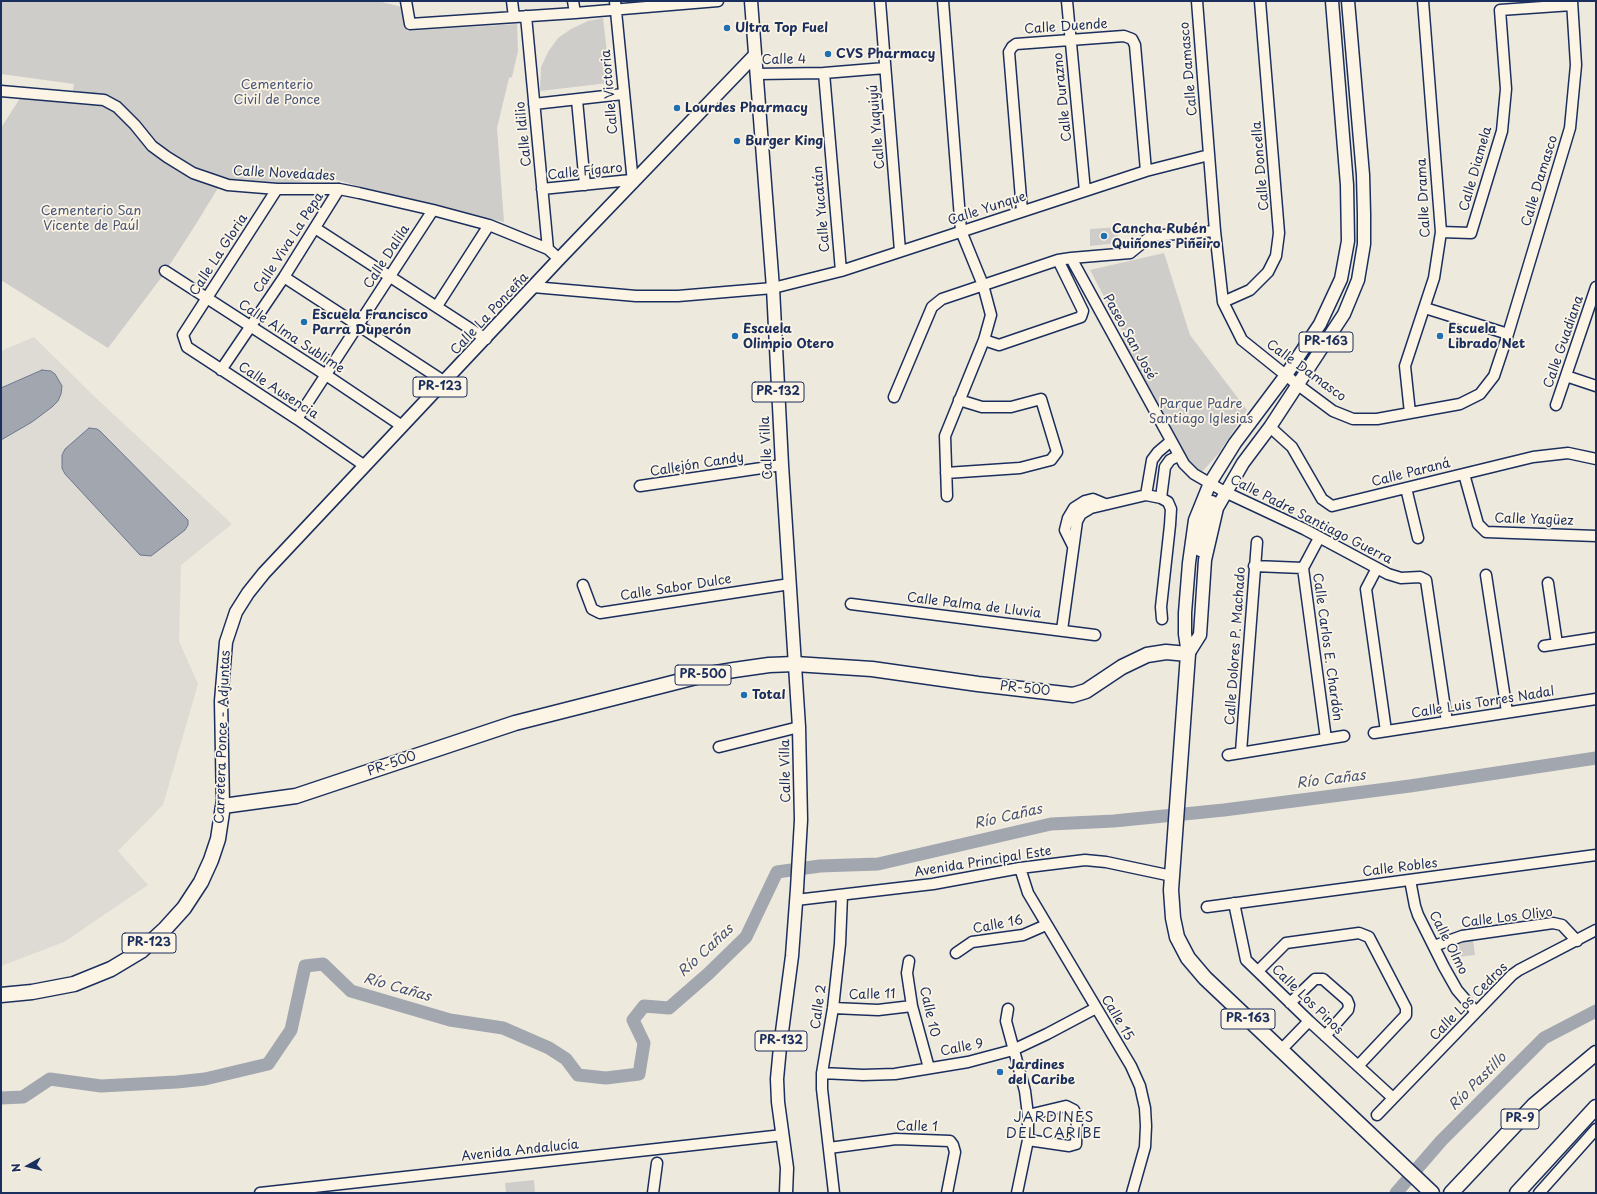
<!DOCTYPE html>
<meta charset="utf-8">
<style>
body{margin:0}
#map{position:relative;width:1597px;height:1194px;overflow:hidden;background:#eee9dd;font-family:"Playpen Sans",sans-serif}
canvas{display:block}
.frame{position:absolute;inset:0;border:2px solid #1b2f5e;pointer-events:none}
.north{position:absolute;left:8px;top:1146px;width:40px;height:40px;-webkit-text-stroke:3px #fcf5e5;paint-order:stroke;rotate:262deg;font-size:11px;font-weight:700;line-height:16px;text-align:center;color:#1b2f5e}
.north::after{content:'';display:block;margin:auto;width:14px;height:18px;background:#1b2f5e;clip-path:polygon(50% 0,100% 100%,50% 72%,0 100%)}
</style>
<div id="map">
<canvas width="1597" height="1194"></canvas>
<div class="frame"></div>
<div class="north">N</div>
</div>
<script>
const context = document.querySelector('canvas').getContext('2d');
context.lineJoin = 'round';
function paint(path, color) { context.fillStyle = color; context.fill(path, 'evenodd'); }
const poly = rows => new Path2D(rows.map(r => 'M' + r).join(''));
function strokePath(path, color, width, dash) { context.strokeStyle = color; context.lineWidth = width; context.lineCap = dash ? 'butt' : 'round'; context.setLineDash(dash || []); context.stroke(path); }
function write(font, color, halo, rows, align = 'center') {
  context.font = font + ' "Playpen Sans",sans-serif'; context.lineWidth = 3.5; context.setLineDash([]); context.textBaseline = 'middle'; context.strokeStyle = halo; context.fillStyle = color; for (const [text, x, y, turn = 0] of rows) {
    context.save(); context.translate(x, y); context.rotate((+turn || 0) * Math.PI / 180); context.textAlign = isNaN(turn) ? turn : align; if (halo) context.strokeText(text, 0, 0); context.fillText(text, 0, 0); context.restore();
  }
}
paint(poly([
 [34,337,97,399,232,524,181,565,179,641,198,684,163,805,118,851,148,885,64,942,1,966,1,351]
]), '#dedbd4');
paint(poly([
 [1,1,378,1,402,7,407,31,517,24,518,51,512,77,509,78,497,128,504,222,384,194,331,178,281,184,229,181,201,172,159,146,132,114,119,104,72,96,74,84,1,74],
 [603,18,610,79,608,83,540,91,541,67,548,52,558,38,571,29,588,21],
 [20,98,106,104,127,120,145,146,191,176,214,184,218,188,196,224,161,278,108,348,1,280,1,128],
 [1118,227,1119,243,1090,246,1090,229],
 [1164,253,1190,335,1247,410,1219,453,1201,473,1185,463,1119,340,1125,337,1090,270],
 [1473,939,1475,955,1458,957,1456,942],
 [534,1180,535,1193,506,1193,505,1183]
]), '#cfcdca');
const water = poly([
 [42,370,51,371,55,374,62,386,61,394,58,401,52,407,32,422,1,440,1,388,42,370],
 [89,428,97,429,100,431,188,520,188,525,185,530,151,556,140,555,65,474,62,468,62,455,65,449,89,428]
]);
paint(water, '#a2a7af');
strokePath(water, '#6c778f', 1);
strokePath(poly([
 [1,1098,23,1097,50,1079,101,1086,177,1082,205,1079,268,1064,291,1030,305,966,323,964,351,991,450,1020,503,1028,549,1048,566,1059,578,1075,606,1078,639,1074,644,1043,633,1020,644,1006,669,1008,708,974,746,937,777,872,820,866,878,864,1051,824,1114,821,1224,810,1410,786,1596,758],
 [1396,1193,1441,1141,1544,1038,1596,1011]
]), '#a2a7af', 13);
const minor = poly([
 [406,1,410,24,575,13,718,1],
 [512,1,514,17],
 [573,1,575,13],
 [615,1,633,183],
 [880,1,900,251],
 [943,1,961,231,983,285,991,315,984,340,945,436,947,496],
 [1067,1,1085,191],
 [1197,1,1215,231,1223,302,1242,340,1298,385,1333,411,1353,419,1377,419,1460,404,1480,394,1494,376,1508,334,1570,128,1576,65,1572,1],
 [526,16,548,249],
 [824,73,841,271],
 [756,74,824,73,885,68],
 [1,91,104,100,117,107,135,125,152,146,167,157,193,173,228,185,277,189,339,189,359,193,433,210,489,225,548,249,559,259],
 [577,100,585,185],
 [534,104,623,94],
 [277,189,183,335,187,347,297,419,365,466],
 [542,189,631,180],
 [1022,211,1009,52,1012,47,1016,44,1124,36,1132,39,1135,45,1146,171],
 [315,228,486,339],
 [1441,232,1471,233,1502,131,1506,89,1500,10,1572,5],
 [1071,258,1184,464,1194,474,1225,492,1304,529,1388,574,1401,578,1420,577,1426,580,1447,722],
 [165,271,326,375,402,426],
 [284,277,445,382],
 [533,287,636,296,678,296,773,288,841,271,1146,171,1209,155],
 [1223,302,1250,290,1268,272,1276,256,1279,233,1260,1],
 [437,306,489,225],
 [1425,308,1508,334],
 [984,340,999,345,1081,317,1083,311,1058,260],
 [221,370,284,277,339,189],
 [1566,376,1596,386],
 [894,397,932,307,942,299,1058,260,1071,258,1130,253,1151,236,1215,231],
 [1556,405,1596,287],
 [1410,413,1405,366,1434,278,1441,232,1423,1],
 [297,419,433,210],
 [1270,427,1292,447,1322,499,1332,506,1533,457,1568,453,1596,459],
 [946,473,1020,468,1051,460,1057,452,1041,399,1011,407,982,407,959,400],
 [1464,474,1478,524,1486,532,1596,536],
 [640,486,782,465],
 [1406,488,1418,538],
 [1146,495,1152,460,1158,452,1171,441],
 [1161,498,1165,467,1170,460,1178,456],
 [1319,538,1303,568,1326,739],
 [1073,546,1065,530,1068,518,1074,508,1085,501,1093,499,1105,504],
 [1254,566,1303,568],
 [1377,568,1366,589,1386,731],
 [1486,575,1507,712],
 [1548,583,1557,644],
 [583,585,592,609,600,613,790,584],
 [851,604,1095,635],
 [1062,630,1077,521,1081,514,1091,508,1146,495,1161,498,1168,502,1171,509,1170,525,1161,607,1162,619],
 [1544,646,1596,638],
 [1374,733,1596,699],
 [719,747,799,727],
 [1241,752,1257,542],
 [1228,755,1344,736],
 [1020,868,1028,893,1131,1066,1140,1086,1145,1108,1146,1126,1145,1147,1132,1193],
 [1410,880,1415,906,1418,915,1444,967,1457,990,1476,1012],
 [796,900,933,884,1020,868,1085,860,1106,862,1172,876],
 [1234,903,1246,960,1309,1021,1393,1098],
 [1207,907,1596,855],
 [1434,946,1462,936,1553,923,1562,925,1577,941],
 [956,953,972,942,1023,935,1046,925],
 [909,961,907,973,912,1006,929,1068],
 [1258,971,1286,943,1359,933,1369,937,1406,1008,1406,1015,1358,1066],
 [1290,1003,1315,979,1323,979,1347,1000,1349,1005,1348,1010,1325,1036],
 [833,1008,878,1010,912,1006],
 [1008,1009,1006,1021,1025,1091,1028,1115,1028,1140,1017,1193],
 [1281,1050,1309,1021],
 [822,1073,863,1075,895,1074,968,1062,1013,1050,1047,1034,1096,1008],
 [1028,1115,1066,1106,1074,1110,1077,1118,1076,1144,1069,1146,1028,1140],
 [1377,1115,1512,975,1519,970,1596,930],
 [829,1148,896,1139,950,1141,953,1145,955,1152,947,1193],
 [260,1193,783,1135],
 [653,1193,657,1163],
 [834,1193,822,1089,822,1073,833,1008,840,944,842,895],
 [1539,1193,1596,1129]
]);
const major = poly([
 [751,1,773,288,782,465,799,727,801,820,797,889,792,956,780,1047,777,1079,778,1102,787,1168,786,1193],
 [1200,550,1205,520,1212,502],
 [1188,654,1200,635,1205,560,1217,508,1243,463,1270,427,1344,314,1358,280,1364,244,1364,214,1363,175,1348,1],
 [1188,654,1185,634,1185,613,1189,563,1195,520,1210,483,1235,443,1286,375,1320,324,1341,279,1348,241,1347,185,1332,1],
 [223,806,221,701,226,642,236,612,248,593,264,573,559,259,754,56]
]);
const highway = poly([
 [1,995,32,992,74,984,111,969,141,951,165,929,184,908,201,882,211,860,218,839,223,806,296,796,515,723,704,675,734,670,769,665,795,664,872,669,978,684,1073,695,1086,691,1122,667,1147,655,1166,652,1188,654,1171,890,1173,918,1177,937,1188,958,1205,978,1432,1193],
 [1451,1193,1534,1105,1596,1053],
 [1517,1193,1596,1107]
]);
strokePath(minor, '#1b2f5e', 13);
strokePath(major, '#1b2f5e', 15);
strokePath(highway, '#1b2f5e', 17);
strokePath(minor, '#fcf5e5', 10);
strokePath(major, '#fcf5e5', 12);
strokePath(highway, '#fcf5e5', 14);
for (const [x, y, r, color] of [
 [727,28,4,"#1f6fb2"],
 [828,54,4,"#1f6fb2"],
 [677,108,4,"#1f6fb2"],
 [737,141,4,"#1f6fb2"],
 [1104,236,4,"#1f6fb2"],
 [304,322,4,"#1f6fb2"],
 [735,336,4,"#1f6fb2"],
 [1440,336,4,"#1f6fb2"],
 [744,695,4,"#1f6fb2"],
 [1000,1072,4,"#1f6fb2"]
]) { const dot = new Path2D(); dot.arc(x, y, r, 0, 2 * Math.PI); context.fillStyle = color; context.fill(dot); strokePath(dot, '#fcf5e5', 1.5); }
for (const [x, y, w] of [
 [1326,342,54],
 [440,387,54],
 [778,392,52],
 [703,675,56],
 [149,943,54],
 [1248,1019,54],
 [781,1041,52],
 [1520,1119,38]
]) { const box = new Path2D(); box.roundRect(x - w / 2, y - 10, w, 20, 3); context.fillStyle = '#fcf5e5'; context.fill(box); strokePath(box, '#1b2f5e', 1); }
write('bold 12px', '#1b2f5e', null, [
 ["PR-163",1326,342],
 ["PR-123",440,387],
 ["PR-132",778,392],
 ["PR-500",703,675],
 ["PR-123",149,943],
 ["PR-163",1248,1019],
 ["PR-132",781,1041],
 ["PR-9",1520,1119]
]);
write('13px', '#1b2f5e', '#fcf5e5', [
 ["Calle Duende",1066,27,-4],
 ["Calle 4",784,60,-1],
 ["Calle Damasco",1189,69,-95],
 ["Calle Victoria",610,92,-95],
 ["Calle Durazno",1063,97,-96],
 ["Calle Yuquiyú",877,127,-95],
 ["Calle Idilio",524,134,-96],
 ["Calle Doncella",1261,166,-95],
 ["Calle Diamela",1476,169,-74],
 ["Calle Fígaro",585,172,-6],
 ["Calle Novedades",284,174,3],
 ["Calle Damasco",1540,181,-73],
 ["Calle Drama",1424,198,-93],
 ["Calle Yucatán",822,209,-95],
 ["Calle Yunque",987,209,-18],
 ["Calle Viva La Pepa",289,243,-57],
 ["Calle La Gloria",219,255,-57],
 ["Calle Dalila",387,257,-57],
 ["Calle La Ponceña",490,314,-47],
 ["Calle Alma Sublime",291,337,33],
 ["Paseo San José",1129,337,61],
 ["Calle Guadiana",1564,342,-71],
 ["Calle Damasco",1306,371,36],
 ["Calle Ausencia",278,391,33],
 ["Calle Villa",767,448,-93],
 ["Callejón Candy",697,465,-9],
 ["Calle Paraná",1411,473,-14],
 ["Calle Padre Santiago Guerra",1311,520,27],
 ["Calle Yagüez",1534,520,2],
 ["Calle Sabor Dulce",676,588,-9],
 ["Calle Palma de Lluvia",974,606,7],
 ["Calle Dolores P. Machado",1236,646,-86],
 ["Calle Carlos E. Chardón",1327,647,82],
 ["PR-500",1025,689,6],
 ["Calle Luis Torres Nadal",1483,703,-9],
 ["Carretera Ponce - Adjuntas",223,737,-88],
 ["PR-500",392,764,-19],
 ["Calle Villa",786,771,-91],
 ["Avenida Principal Este",983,862,-9],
 ["Calle Robles",1400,868,-7],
 ["Calle Los Olivo",1507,918,-7],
 ["Calle 16",998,925,-11],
 ["Calle Olmo",1448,943,63],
 ["Calle 11",872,995,-1],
 ["Calle Los Pinos",1307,1000,44],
 ["Calle Los Cedros",1469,1002,-45],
 ["Calle 2",819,1007,-82],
 ["Calle 10",929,1012,77],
 ["Calle 15",1117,1018,59],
 ["Calle 9",962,1048,-11],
 ["Calle 1",917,1127,1],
 ["Avenida Andalucía",520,1151,-6]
]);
write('bold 13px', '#1b2f5e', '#fcf5e5', [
 ["Ultra Top Fuel",735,28],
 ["CVS Pharmacy",836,54],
 ["Lourdes Pharmacy",685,108],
 ["Burger King",745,141],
 ["Cancha Rubén",1112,229],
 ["Quiñones Piñeiro",1112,244],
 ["Escuela Francisco",312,315],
 ["Parra Duperón",312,330],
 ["Escuela",743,329],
 ["Olimpio Otero",743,344],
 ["Escuela",1448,329],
 ["Librado Net",1448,344],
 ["Total",752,695],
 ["Jardines",1008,1065],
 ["del Caribe",1008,1080]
], 'left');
write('13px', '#485679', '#fcf5e5', [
 ["Cementerio",277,85],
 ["Civil de Ponce",277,100],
 ["Cementerio San",91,211],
 ["Vicente de Paúl",91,226],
 ["Parque Padre",1201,404],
 ["Santiago Iglesias",1201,419]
]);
write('italic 14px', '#445376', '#fcf5e5', [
 ["Río Cañas",1331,780,-7],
 ["Río Cañas",1008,817,-13],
 ["Río Cañas",706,951,-43],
 ["Río Cañas",397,988,16],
 ["Río Pastillo",1478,1082,-45]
]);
context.letterSpacing = '1px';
write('14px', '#1b2f5e', '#fcf5e5', [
 ["JARDINES",1054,1118],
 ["DEL CARIBE",1054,1134]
]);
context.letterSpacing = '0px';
</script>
